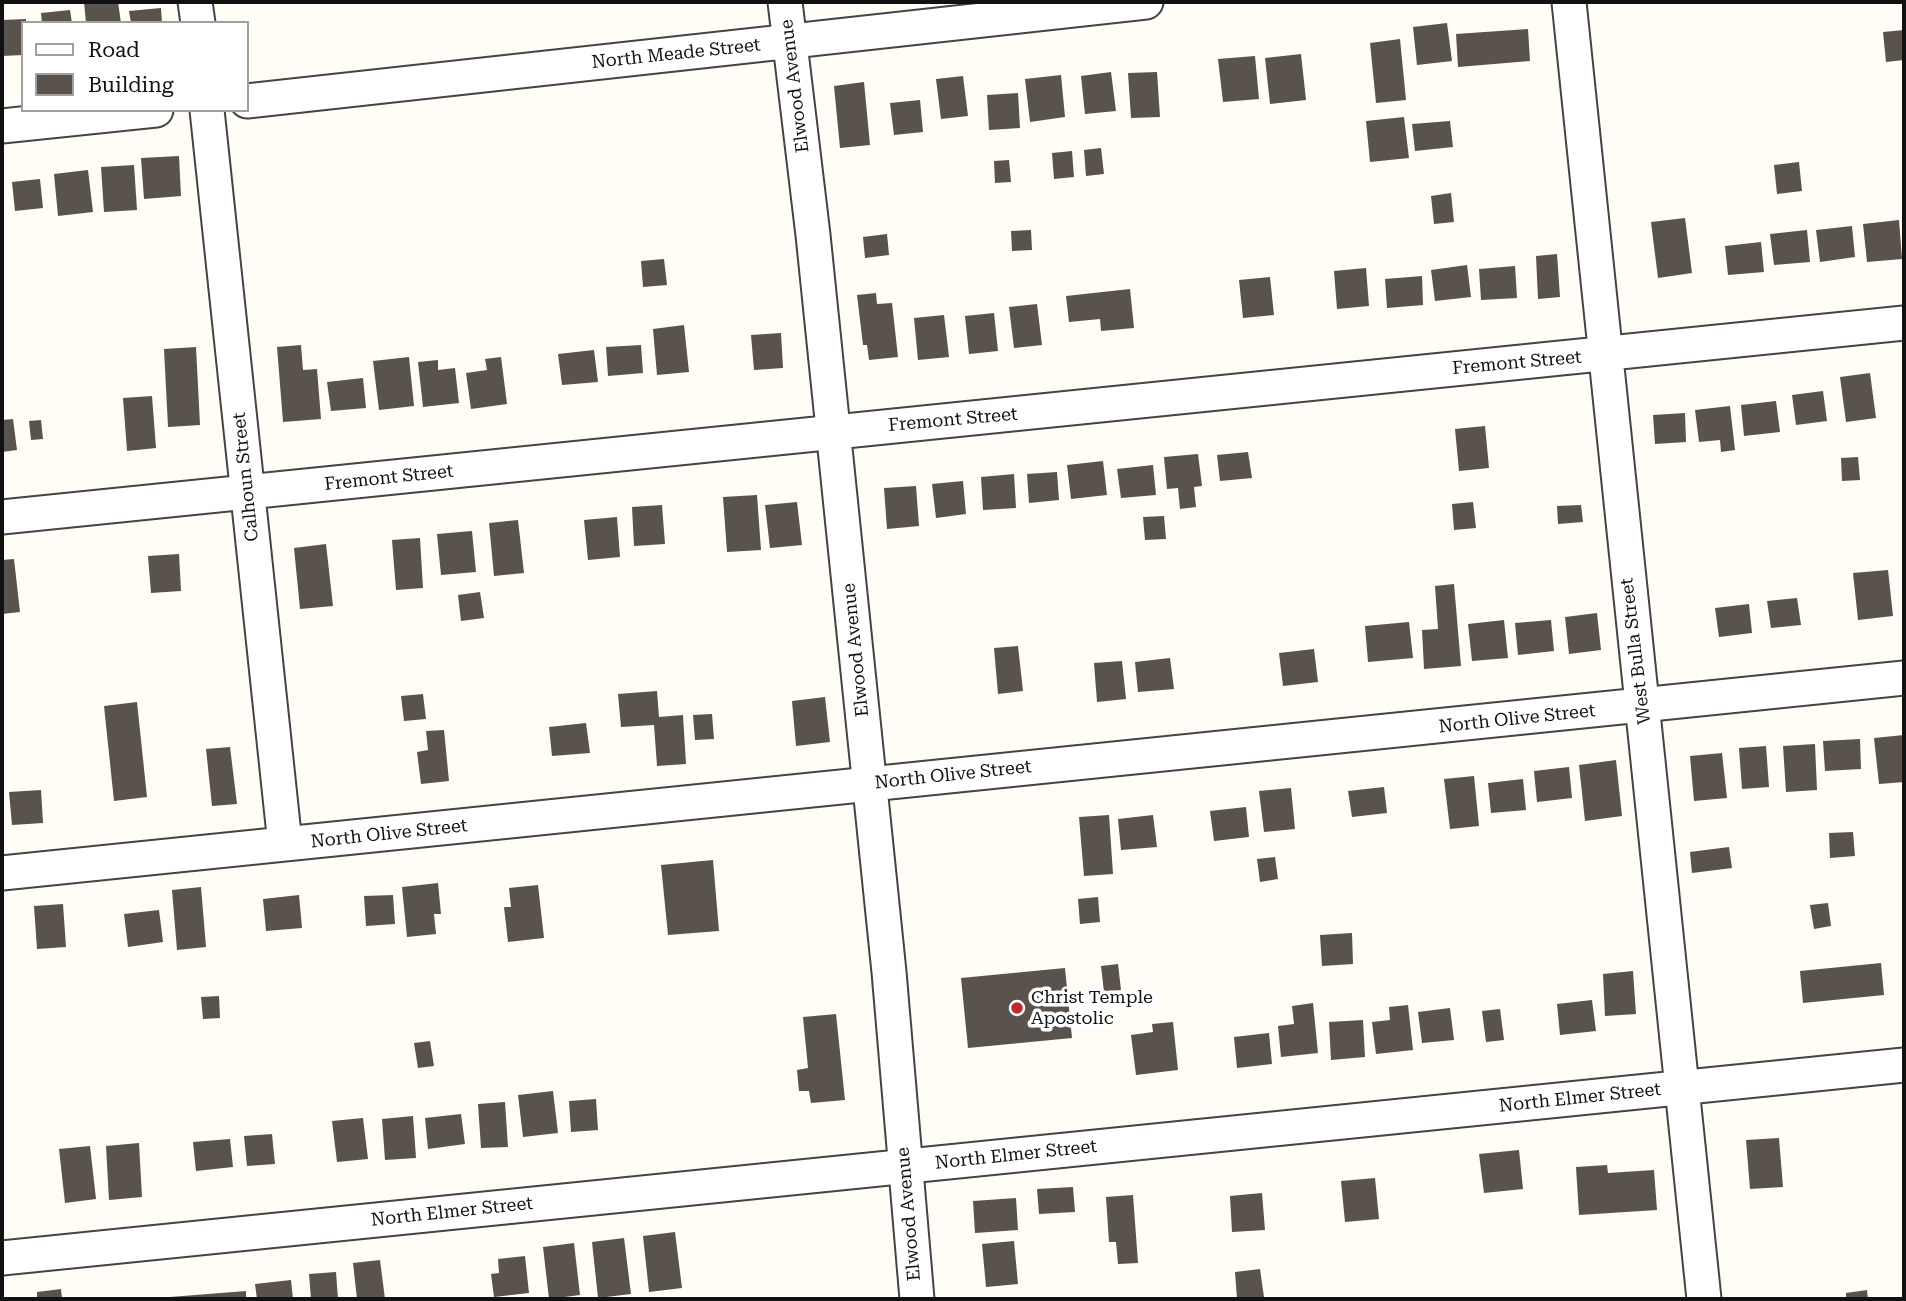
<!DOCTYPE html>
<style>
body{margin:0}
#map{position:relative;width:1906px;height:1301px;overflow:hidden;background:#fffdf5;font-family:"Roboto Serif",serif}
canvas{display:block}
.frame{position:absolute;inset:0;border:4px solid #111;pointer-events:none}
.legend{position:absolute;left:21px;top:21px;width:228px;height:91px;box-sizing:border-box;background:#fff;border:2px solid #a0a0a0;margin:0;padding:9px 12px;list-style:none;font-size:21px;color:#111}
.legend li{display:flex;align-items:center;gap:14px;height:35px}
.legend b{width:35px;border:2px solid #a0a0a0}
</style>
<div id="map">
<canvas width="1906" height="1301"></canvas>
<div class="frame"></div>
<ul class="legend">
<li><b style="height:9px;background:#fff"></b>Road</li>
<li><b style="height:19px;background:#5a524d"></b>Building</li>
</ul>
</div>
<script>
const context = document.querySelector('canvas').getContext('2d');
context.lineJoin = 'round';
function paint(path, color) { context.fillStyle = color; context.fill(path, 'evenodd'); }
const poly = rows => new Path2D(rows.map(r => 'M' + r).join(''));
function strokePath(path, color, width, dash) { context.strokeStyle = color; context.lineWidth = width; context.lineCap = dash ? 'butt' : 'round'; context.setLineDash(dash || []); context.stroke(path); }
function write(font, color, halo, rows, align = 'center') {
  context.font = font + ' "Roboto Serif",serif'; context.lineWidth = 7; context.setLineDash([]); context.textBaseline = 'middle'; context.strokeStyle = halo; context.fillStyle = color; for (const [text, x, y, turn = 0] of rows) {
    context.save(); context.translate(x, y); context.rotate((+turn || 0) * Math.PI / 180); context.textAlign = isNaN(turn) ? turn : align; if (halo) context.strokeText(text, 0, 0); context.fillText(text, 0, 0); context.restore();
  }
}
paint(poly([
 [84,2,118,2,121,23,86,23],
 [161,8,162,23,131,23,129,11],
 [70,10,72,23,42,23,41,13],
 [26,19,26,23,23,23,23,55,2,56,2,20],
 [1447,23,1452,61,1417,65,1413,27],
 [1528,29,1530,61,1458,67,1456,34],
 [1904,30,1904,60,1886,62,1883,32],
 [1400,39,1406,100,1376,103,1370,43],
 [1301,54,1306,100,1270,104,1265,58],
 [1255,56,1259,99,1223,102,1218,59],
 [1111,72,1116,111,1085,114,1081,76],
 [1157,72,1160,117,1131,118,1128,73],
 [1061,75,1065,117,1030,122,1025,79],
 [963,76,968,116,941,119,936,79],
 [864,82,870,145,840,148,834,86],
 [1018,93,1020,128,989,130,987,95],
 [920,100,923,132,894,135,890,103],
 [1404,117,1409,158,1370,162,1366,121],
 [1450,121,1453,147,1415,151,1412,124],
 [1101,148,1104,174,1086,176,1084,150],
 [1072,151,1074,177,1054,179,1052,153],
 [179,156,181,196,144,199,141,158],
 [1009,160,1011,182,995,183,994,161],
 [1799,162,1802,191,1777,194,1774,165],
 [134,165,137,210,104,212,101,167],
 [88,170,93,212,58,216,54,174],
 [40,179,43,208,15,211,12,182],
 [1451,193,1454,222,1434,224,1431,196],
 [1685,218,1692,273,1658,278,1651,222],
 [1899,220,1902,259,1867,262,1863,224],
 [1852,226,1855,257,1820,262,1816,230],
 [1031,230,1032,250,1012,251,1011,231],
 [1807,230,1810,262,1774,265,1770,234],
 [887,234,889,255,865,258,863,237],
 [1761,242,1764,272,1728,275,1725,246],
 [1557,254,1560,297,1538,299,1536,256],
 [664,259,667,285,643,287,641,261],
 [1467,265,1471,297,1435,301,1431,270],
 [1515,266,1517,298,1481,300,1479,269],
 [1366,268,1369,306,1337,309,1334,271],
 [1422,276,1423,305,1387,308,1385,279],
 [1270,277,1274,315,1243,318,1239,280],
 [1130,289,1134,328,1101,331,1100,319,1069,322,1066,296],
 [876,293,877,304,892,303,898,357,869,360,867,345,863,345,857,295],
 [1037,304,1042,345,1014,348,1009,307],
 [994,313,998,351,969,354,965,316],
 [944,315,949,357,918,360,914,318],
 [684,325,689,372,657,375,653,329],
 [781,333,783,368,754,370,751,335],
 [301,345,303,370,317,369,321,419,283,422,277,347],
 [641,345,643,373,608,376,606,347],
 [196,347,200,425,168,427,164,349],
 [594,350,598,382,562,385,558,354],
 [409,357,414,406,379,410,373,361],
 [501,357,507,404,471,409,466,373,487,370,485,359],
 [438,360,438,370,455,368,459,403,423,407,418,362],
 [1870,373,1876,418,1846,422,1840,377],
 [363,378,366,408,331,411,327,382],
 [1823,391,1827,421,1796,425,1792,395],
 [152,396,156,448,127,451,123,398],
 [1776,401,1780,432,1744,436,1741,405],
 [1730,406,1735,450,1721,452,1720,440,1699,442,1695,410],
 [1685,413,1686,442,1655,444,1653,415],
 [13,419,17,450,2,452,2,420],
 [41,420,43,439,31,440,29,421],
 [1485,426,1489,468,1459,471,1455,429],
 [1248,452,1252,478,1220,481,1217,455],
 [1198,454,1202,486,1194,487,1196,507,1180,509,1178,488,1167,489,1164,457],
 [1858,457,1860,480,1842,481,1841,458],
 [1103,461,1107,495,1071,499,1067,465],
 [1153,465,1156,495,1121,498,1117,469],
 [1057,472,1059,500,1029,503,1027,474],
 [1014,474,1016,508,983,510,981,477],
 [963,481,966,514,936,518,932,484],
 [916,486,919,526,887,529,884,488],
 [757,495,761,550,727,552,723,497],
 [797,502,802,545,770,548,765,505],
 [1473,502,1476,528,1454,530,1452,504],
 [662,505,665,544,634,546,632,507],
 [1581,505,1583,522,1558,524,1557,506],
 [1164,516,1166,539,1145,540,1143,517],
 [617,517,620,557,588,560,584,520],
 [518,520,524,573,494,576,489,523],
 [472,531,476,572,441,575,437,534],
 [420,538,423,588,396,590,392,540],
 [326,544,333,606,300,609,294,548],
 [179,554,181,591,151,593,148,556],
 [14,559,20,612,2,614,2,560],
 [1888,570,1893,616,1858,620,1853,573],
 [1454,584,1461,666,1424,669,1422,630,1438,629,1435,586],
 [480,592,484,618,461,621,458,595],
 [1797,598,1801,625,1771,628,1767,601],
 [1749,604,1752,633,1719,637,1715,608],
 [1597,613,1601,650,1569,654,1565,617],
 [1504,620,1508,658,1472,661,1468,624],
 [1551,620,1554,651,1518,655,1515,623],
 [1409,622,1413,658,1368,662,1365,626],
 [1018,646,1023,691,998,694,994,648],
 [1314,649,1318,682,1283,686,1279,653],
 [1170,658,1174,689,1138,692,1135,662],
 [1122,661,1126,699,1097,702,1094,663],
 [657,691,659,717,683,715,686,764,657,766,654,725,621,727,618,694],
 [423,694,426,719,404,721,401,696],
 [825,697,830,742,796,746,792,701],
 [137,702,147,797,114,801,104,706],
 [712,714,714,739,695,740,693,715],
 [586,723,590,753,552,756,549,727],
 [444,730,449,781,421,784,417,752,428,750,426,731],
 [1904,735,1904,782,1879,784,1874,738],
 [1860,739,1861,769,1825,771,1823,741],
 [1815,744,1817,790,1786,792,1783,746],
 [1766,746,1769,787,1742,789,1739,748],
 [230,747,237,804,212,806,206,749],
 [1722,753,1727,798,1694,801,1690,756],
 [1616,760,1622,816,1585,821,1579,765],
 [1569,767,1572,798,1537,802,1534,771],
 [1474,776,1479,826,1450,829,1444,779],
 [1523,779,1526,810,1491,813,1488,783],
 [1384,787,1387,813,1352,817,1348,791],
 [1291,788,1295,829,1264,832,1259,791],
 [41,790,43,823,12,825,9,792],
 [1246,807,1249,837,1214,841,1210,811],
 [1109,815,1113,874,1084,876,1079,817],
 [1153,815,1157,847,1121,850,1118,819],
 [1853,832,1855,856,1830,858,1829,833],
 [1729,847,1732,868,1692,873,1690,852],
 [1275,857,1278,879,1260,882,1257,859],
 [713,860,719,931,668,935,661,865],
 [438,883,441,914,434,914,436,934,407,937,402,887],
 [538,885,544,938,508,942,504,907,511,907,509,888],
 [201,887,206,947,177,950,172,890],
 [299,895,302,928,266,931,263,899],
 [393,895,395,924,366,926,364,896],
 [1098,897,1100,922,1080,924,1078,899],
 [1828,903,1831,926,1814,929,1810,905],
 [63,904,66,947,37,949,34,906],
 [159,910,163,942,128,947,124,914],
 [1352,933,1353,964,1322,966,1320,935],
 [1881,963,1884,995,1803,1003,1800,971],
 [1118,964,1121,990,1104,992,1101,966],
 [1065,968,1072,1038,968,1048,961,978],
 [1633,971,1636,1014,1605,1016,1603,974],
 [219,996,220,1018,203,1019,201,997],
 [1592,1000,1596,1031,1560,1035,1557,1004],
 [1313,1003,1318,1053,1281,1057,1278,1026,1294,1024,1292,1006],
 [1408,1005,1413,1050,1376,1054,1372,1022,1390,1020,1389,1007],
 [1450,1008,1454,1040,1422,1043,1418,1012],
 [1500,1009,1504,1040,1486,1042,1482,1011],
 [836,1014,845,1100,811,1103,809,1091,799,1091,797,1070,808,1068,803,1017],
 [1363,1020,1365,1057,1331,1060,1329,1022],
 [1173,1022,1178,1070,1136,1075,1131,1035,1153,1032,1152,1024],
 [1269,1033,1272,1064,1237,1068,1234,1037],
 [430,1041,434,1066,418,1068,414,1043],
 [553,1091,558,1133,523,1137,518,1095],
 [596,1099,598,1130,571,1132,569,1101],
 [505,1102,508,1147,481,1148,478,1104],
 [461,1114,465,1144,428,1149,425,1118],
 [413,1116,416,1158,385,1160,382,1119],
 [363,1118,368,1159,337,1162,332,1121],
 [272,1134,275,1164,247,1166,244,1136],
 [1779,1138,1783,1187,1750,1189,1746,1140],
 [230,1139,233,1167,196,1171,193,1142],
 [139,1143,142,1197,109,1200,106,1146],
 [90,1146,96,1199,65,1203,59,1149],
 [1519,1150,1523,1189,1484,1193,1479,1154],
 [1607,1165,1608,1173,1654,1170,1657,1210,1579,1215,1576,1167],
 [1375,1178,1379,1219,1345,1222,1341,1181],
 [1073,1187,1075,1212,1039,1214,1037,1189],
 [1262,1193,1265,1230,1232,1232,1230,1196],
 [1133,1195,1138,1263,1118,1264,1116,1242,1109,1242,1106,1197],
 [1016,1198,1018,1230,975,1233,973,1201],
 [675,1232,682,1288,649,1292,643,1236],
 [624,1238,631,1294,598,1298,592,1242],
 [1014,1241,1018,1284,986,1287,982,1244],
 [574,1243,580,1295,549,1299,543,1247],
 [525,1256,529,1293,494,1297,491,1274,499,1273,498,1259],
 [380,1260,385,1299,357,1299,353,1263],
 [1260,1269,1264,1297,1237,1299,1235,1272],
 [336,1272,338,1299,311,1299,309,1274],
 [291,1280,293,1299,257,1299,255,1284],
 [61,1289,62,1299,37,1299,37,1292],
 [1867,1290,1868,1299,1846,1299,1846,1293],
 [246,1291,246,1299,170,1299,170,1297]
]), '#5a524d');
const minor = poly([
 [195,2,198,23],
 [785,2,813,235,889,972,917,1299],
 [1569,2,1704,1299],
 [247,101,1146,2],
 [207,110,285,844],
 [2,126,156,110],
 [2,517,1904,323],
 [2,873,1904,678],
 [2,1258,1904,1065]
]);
strokePath(minor, '#444', 37);
strokePath(minor, '#fff', 33);
for (const [x, y, r, color] of [
 [1017,1008,7,"#c4262e"]
]) { const dot = new Path2D(); dot.arc(x, y, r, 0, 2 * Math.PI); context.fillStyle = color; context.fill(dot); strokePath(dot, '#fff', 2.5); }
write('18px', '#111', '#fff', [
 ["North Meade Street",676,54,-6],
 ["Elwood Avenue",795,86,-97],
 ["Fremont Street",1517,363,-5],
 ["Fremont Street",953,420,-5],
 ["Calhoun Street",246,477,-96],
 ["Fremont Street",389,478,-6],
 ["Elwood Avenue",856,650,-96],
 ["West Bulla Street",1636,651,-97],
 ["North Olive Street",1517,719,-6],
 ["North Olive Street",953,775,-6],
 ["North Olive Street",389,834,-6],
 ["North Elmer Street",1580,1098,-6],
 ["North Elmer Street",1016,1155,-6],
 ["North Elmer Street",452,1212,-6],
 ["Elwood Avenue",909,1214,-95]
]);
write('18px', '#111', '#fff', [
 ["Christ Temple",1031,998],
 ["Apostolic",1031,1019]
], 'left');
</script>
